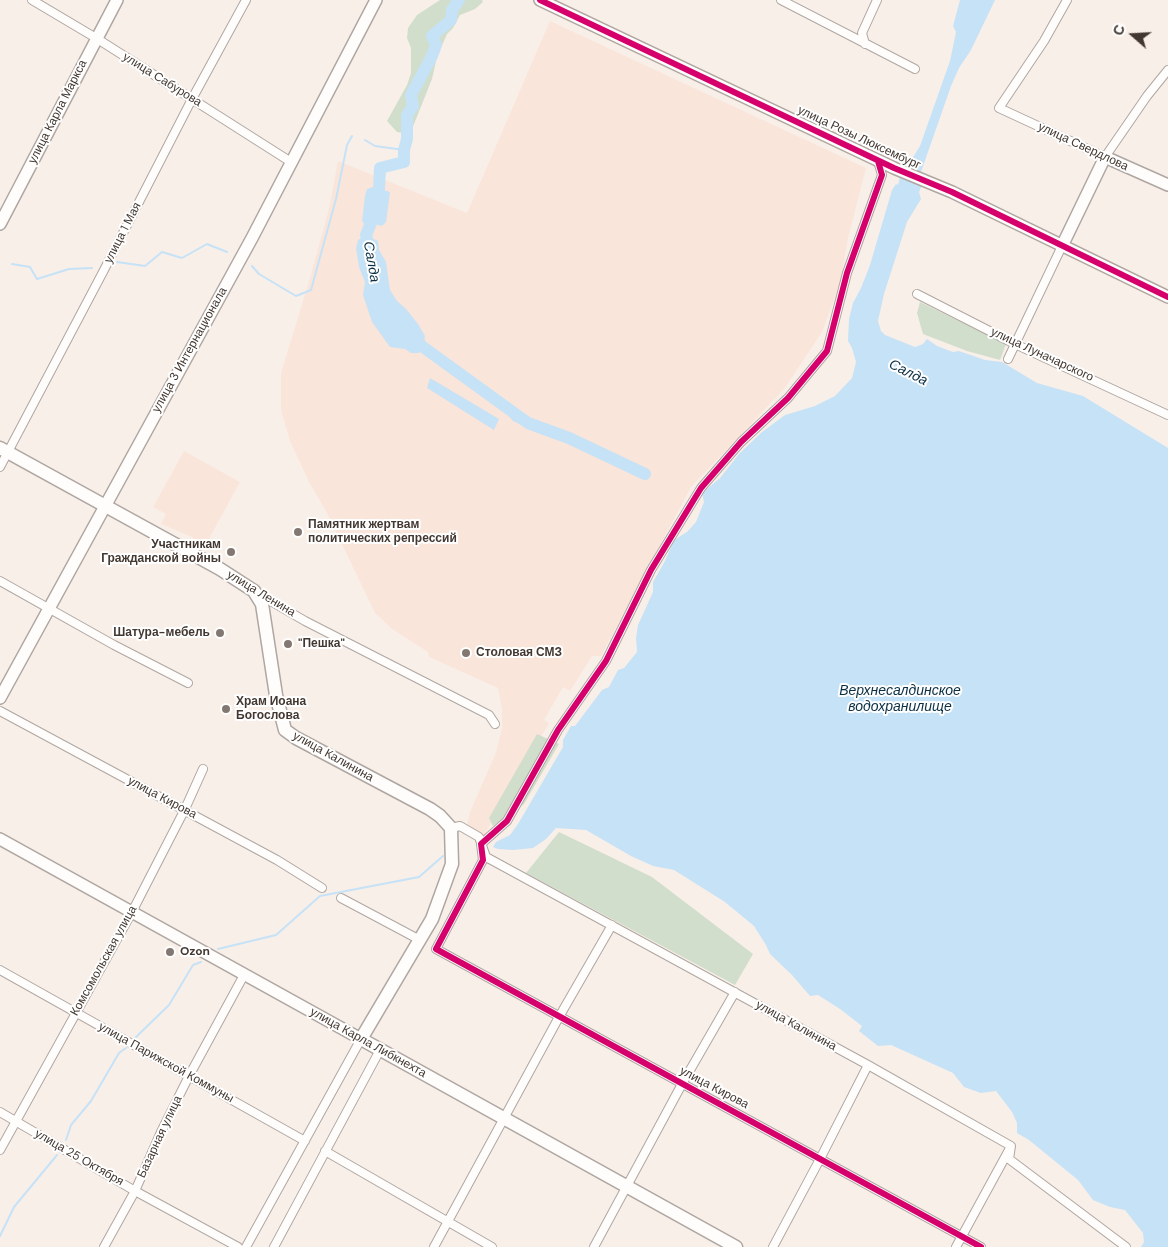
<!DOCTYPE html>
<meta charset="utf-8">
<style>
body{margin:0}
#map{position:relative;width:1168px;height:1247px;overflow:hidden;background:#f9efe9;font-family:"DM Sans",sans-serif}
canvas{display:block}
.north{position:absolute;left:1108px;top:10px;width:50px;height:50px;-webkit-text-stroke:4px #fff;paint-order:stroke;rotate:289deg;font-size:14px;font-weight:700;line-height:20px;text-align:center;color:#433831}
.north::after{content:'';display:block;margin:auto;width:18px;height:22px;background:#433831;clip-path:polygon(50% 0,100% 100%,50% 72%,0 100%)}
</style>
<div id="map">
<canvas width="1168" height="1247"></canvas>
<div class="north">С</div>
</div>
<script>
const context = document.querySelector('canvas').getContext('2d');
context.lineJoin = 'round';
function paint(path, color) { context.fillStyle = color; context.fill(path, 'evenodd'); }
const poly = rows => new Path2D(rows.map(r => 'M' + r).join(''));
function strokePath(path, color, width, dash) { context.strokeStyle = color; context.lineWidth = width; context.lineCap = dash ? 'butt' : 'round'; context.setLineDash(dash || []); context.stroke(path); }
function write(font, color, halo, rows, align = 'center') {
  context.font = font + ' "DM Sans",sans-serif'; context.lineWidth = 4; context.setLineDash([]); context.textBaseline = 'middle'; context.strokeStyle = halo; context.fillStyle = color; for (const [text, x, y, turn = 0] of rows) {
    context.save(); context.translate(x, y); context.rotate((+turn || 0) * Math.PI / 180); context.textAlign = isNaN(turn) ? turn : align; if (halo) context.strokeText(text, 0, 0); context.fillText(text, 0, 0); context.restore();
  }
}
paint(poly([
 [550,21,866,168,848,238,840,284,822,332,784,389,691,487,601,656,592,656,570,691,563,687,544,720,549,723,484,835,467,825,470,812,495,755,502,729,502,709,498,688,429,657,428,652,392,629,375,613,326,511,309,482,290,441,281,410,281,373,310,278,329,209,338,161,467,213],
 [184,451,240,482,204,548,192,537,161,524,166,514,153,507]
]), '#fae5da');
paint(poly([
 [440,0,482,0,483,2,475,9,460,15,453,28,447,34,437,57,432,79,410,134,397,132,387,121,407,85,411,73,411,48,407,38,408,28,417,15],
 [920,302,1006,344,1000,360,967,351,923,334,917,313],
 [537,734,559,744,524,804,493,826,489,818],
 [559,832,652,877,753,954,735,985,526,873]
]), '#d1decb');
paint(poly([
 [960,0,995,0,971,50,959,68,951,86,921,172,907,167,920,146,950,61,956,32,953,26],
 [900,177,922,185,919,192,921,199,907,222,884,294,878,321,881,331,885,335,915,347,923,344,927,339,937,346,953,352,959,351,985,360,1002,362,1037,383,1083,396,1168,448,1168,1247,1141,1247,1144,1242,1143,1233,1125,1210,1110,1207,1093,1200,1078,1180,1029,1140,1017,1133,1017,1123,1012,1112,996,1091,981,1093,964,1087,953,1073,891,1045,878,1046,859,1031,862,1026,840,1009,818,995,810,996,792,975,770,954,766,945,754,926,725,902,674,870,653,866,631,856,586,830,556,828,546,839,533,848,513,850,498,849,493,847,496,842,510,835,518,824,563,747,563,740,571,726,575,726,602,690,609,687,618,670,624,668,637,652,636,638,638,625,653,592,653,582,665,561,674,540,687,532,696,522,704,502,702,493,720,478,739,454,762,432,785,415,815,406,835,396,852,378,856,362,852,348,848,341,849,319,853,303,861,288,870,265,892,190,896,184,898,185],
 [373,187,390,192,386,222,382,226,371,223,365,225,362,221,365,196,367,189],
 [366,235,378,241,379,250,386,262,390,290,397,301,406,309,418,324,425,336,423,347,419,353,411,353,405,349,390,347,372,322,363,295,365,282,359,267,356,248,358,240],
 [430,378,499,419,494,430,427,388],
 [495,399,502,400,526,416,528,419,528,423,522,425,513,421]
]), '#c6e2f6');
strokePath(poly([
 [365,140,375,146,404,150],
 [117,262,145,266,162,252,182,258,207,244,227,252],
 [12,264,30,267,37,279,69,269,92,268],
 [252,266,259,274,296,296,311,290,336,199,347,145,352,136],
 [218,949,276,935,320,896,419,877,443,856],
 [135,1038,169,1005,193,965,201,962],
 [66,1140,71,1125,91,1101,119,1053,126,1048],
 [0,1236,14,1207,57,1155]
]), '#c6e2f6', 2);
strokePath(poly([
 [370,251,366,235,371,223,379,189,380,168,404,162,404,150,407,139,407,115,413,106,411,95,432,56,436,45,432,36,451,20,452,10,459,0],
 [412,337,423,347,528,423,569,438,645,474]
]), '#c6e2f6', 12);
const street = poly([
 [32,0,96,38,291,162],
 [781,0,915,69],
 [1067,0,1044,41,999,108,1105,157,1147,96,1168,70],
 [865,44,862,33,877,0],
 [878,161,882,175,847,273,827,351,788,398,741,442,701,488,651,570,606,661,558,730,507,821,481,844,483,860,436,949,981,1247],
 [917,294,1015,344,1168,415],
 [1008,359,1062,246],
 [0,467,104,270,192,99,246,0],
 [0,581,114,645,188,683],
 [257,593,305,621,489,715,495,724],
 [0,711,277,860,322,888],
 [451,828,460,826,479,837,486,857,868,1065,1011,1146,1009,1159,1126,1247],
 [341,898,420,940],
 [0,970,305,1141],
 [0,1112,135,1191,238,1247],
 [0,1150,132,912,185,809,203,769],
 [325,1151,492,1247],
 [104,1247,135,1191,161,1132,189,1076,244,975],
 [246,1247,361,1039],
 [274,1247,380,1050],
 [434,1247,559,1017,612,925],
 [594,1247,682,1084,735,992],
 [773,1247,820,1159,868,1065],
 [956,1247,1009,1150]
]);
const secondary = poly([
 [540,0,894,168,952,192,1168,297],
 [0,224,117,0],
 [1062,246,1105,157,1168,185],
 [0,698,252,238,376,0],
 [0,839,361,1039]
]);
const primary = poly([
 [0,448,220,569,254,591,262,604,276,695,285,730,296,738,430,809,440,816,451,828,452,864,432,919,361,1039,736,1247]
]);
strokePath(street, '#afa6a1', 10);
strokePath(secondary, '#afa6a1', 14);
strokePath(primary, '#afa6a1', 15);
strokePath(street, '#fefdfc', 8);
strokePath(secondary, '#fefdfc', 11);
strokePath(primary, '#fefdfc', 12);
strokePath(poly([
 [540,0,894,168,952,192,1168,297],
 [878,161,882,175,847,273,827,351,788,398,741,442,701,488,651,570,606,661,558,730,507,821,481,844,483,860,436,949,981,1247]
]), '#d6006c', 6);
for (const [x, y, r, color] of [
 [298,532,5,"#837871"],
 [231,552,5,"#837871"],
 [220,633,5,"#837871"],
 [288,644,5,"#837871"],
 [466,653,5,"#837871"],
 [226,709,5,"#837871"],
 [170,952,5,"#837871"]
]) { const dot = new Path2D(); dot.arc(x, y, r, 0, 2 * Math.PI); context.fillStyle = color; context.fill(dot); strokePath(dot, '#fff', 2); }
write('12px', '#433831', '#fff', [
 ["улица Сабурова",162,80,32],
 ["улица Карла Маркса",58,112,-63],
 ["улица Розы Люксембург",859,138,25],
 ["улица Свердлова",1083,147,25],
 ["улица 1 Мая",123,233,-63],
 ["улица 3 Интернационала",190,350,-61],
 ["улица Луначарского",1042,355,25],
 ["улица Ленина",261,594,31],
 ["улица Калинина",333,757,29],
 ["улица Кирова",162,798,28],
 ["Комсомольская улица",104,961,-61],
 ["улица Калинина",796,1026,29],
 ["улица Карла Либкнехта",368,1043,29],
 ["улица Парижской Коммуны",166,1063,29],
 ["улица Кирова",714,1088,28],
 ["Базарная улица",160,1137,-65],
 ["улица 25 Октября",79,1158,30]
]);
write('bold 12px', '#433831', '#fff', [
 ["Памятник жертвам",308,525],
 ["политических репрессий",308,539],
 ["Участникам",221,545,"right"],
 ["Гражданской войны",221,559,"right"],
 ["Шатура-мебель",210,633,"right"],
 ["\"Пешка\"",298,644],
 ["Столовая СМЗ",476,653],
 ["Храм Иоана",236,702],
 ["Богослова",236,716],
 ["Ozon",180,952]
], 'left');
write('italic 14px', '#0b2f44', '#fff', [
 ["Салда",371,262,80],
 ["Салда",908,373,27],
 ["Верхнесалдинское",900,691],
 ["водохранилище",900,707]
]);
</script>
